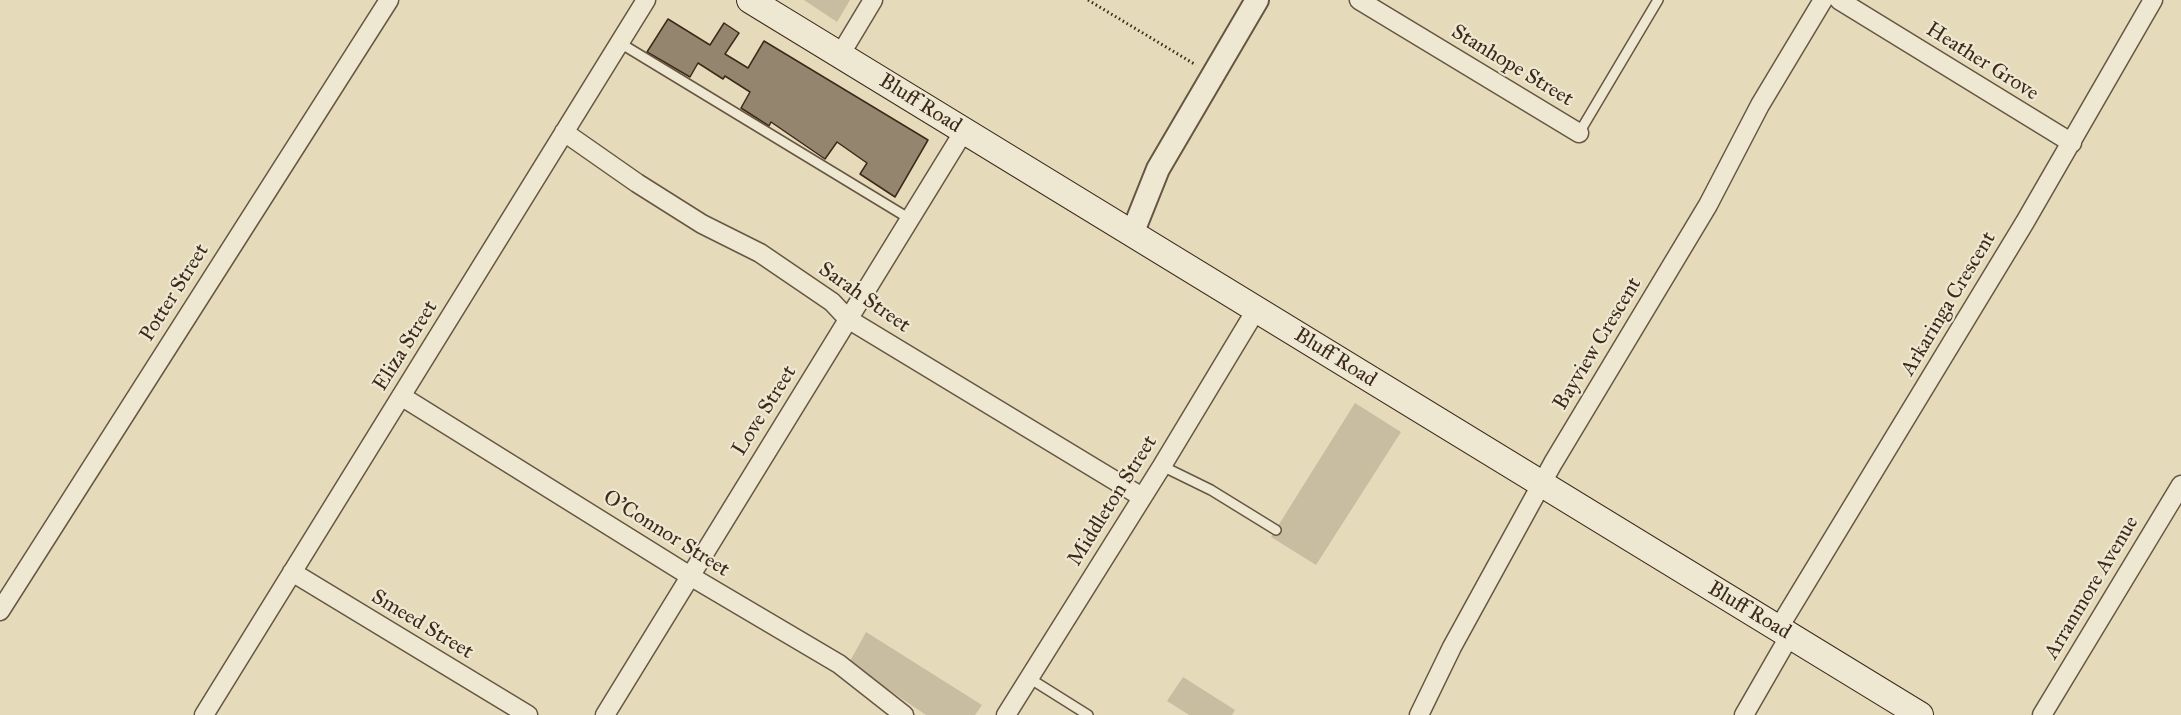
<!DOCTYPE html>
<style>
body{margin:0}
canvas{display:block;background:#e5dbbb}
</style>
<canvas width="2181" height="715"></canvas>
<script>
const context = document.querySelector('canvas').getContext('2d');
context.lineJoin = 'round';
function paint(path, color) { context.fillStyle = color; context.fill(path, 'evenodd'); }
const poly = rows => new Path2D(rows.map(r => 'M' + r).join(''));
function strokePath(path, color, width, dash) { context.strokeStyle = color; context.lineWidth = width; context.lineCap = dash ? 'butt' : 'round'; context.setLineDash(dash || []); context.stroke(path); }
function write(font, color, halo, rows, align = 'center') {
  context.font = font + ' "IM FELL Great Primer",serif'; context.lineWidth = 4.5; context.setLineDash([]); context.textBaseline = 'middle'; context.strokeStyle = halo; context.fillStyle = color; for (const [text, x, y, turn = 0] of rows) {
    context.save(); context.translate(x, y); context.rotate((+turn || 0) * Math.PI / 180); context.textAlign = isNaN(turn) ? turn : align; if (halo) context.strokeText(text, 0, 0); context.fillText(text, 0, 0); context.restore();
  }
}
paint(poly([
 [804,0,850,0,837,22],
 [1355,403,1401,432,1316,565,1271,537],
 [866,632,982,705,975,715,926,715,849,663],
 [1183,677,1235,710,1232,715,1189,715,1167,701]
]), '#c8bda0');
const building = poly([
 [668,19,710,45,724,23,739,33,725,54,748,68,764,41,928,140,895,197,860,174,867,163,837,142,825,159,771,122,769,126,741,108,750,92,725,76,723,79,698,63,690,77,647,52,668,19]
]);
paint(building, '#94866e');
strokePath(building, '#3d291a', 1.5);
const service = poly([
 [620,43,910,219],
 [1579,133,1658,0],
 [1162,466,1211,490,1276,530],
 [1029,678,1088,715]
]);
const minor = poly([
 [1359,0,1579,133],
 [1839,0,2072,143],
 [840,55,873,0],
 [564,132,637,183,702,224,760,253,832,302,848,319,1142,497],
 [401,396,690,576,839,664,904,715],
 [292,572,528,715],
 [0,611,389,0],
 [1778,629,2025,222,2153,0],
 [204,715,646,0],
 [605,715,964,131],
 [1006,715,1162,466,1256,310],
 [1419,715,1452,647,1553,463,1708,205,1760,105,1823,0],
 [1744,715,1790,635],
 [2042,715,2181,485]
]);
const tertiary = poly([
 [1132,234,1158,169,1257,0]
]);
const secondary = poly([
 [750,0,1920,715]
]);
strokePath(service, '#675642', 12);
strokePath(minor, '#675642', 21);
strokePath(tertiary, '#675642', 26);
strokePath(secondary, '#3d291a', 28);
strokePath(poly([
 [1088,0,1196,65]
]), '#3d291a', 3, [1.5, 3]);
strokePath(service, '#eee8d3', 9);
strokePath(minor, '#eee8d3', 18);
strokePath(tertiary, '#eee8d3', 22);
strokePath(secondary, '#eee8d3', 26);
write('21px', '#3d291a', '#eee8d3', [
 ["Heather Grove",1982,62,32],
 ["Stanhope Street",1512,66,31],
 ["Bluff Road",920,104,32],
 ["Potter Street",175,293,-58],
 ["Sarah Street",864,298,35],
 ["Arkaringa Crescent",1949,304,-59],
 ["Bayview Crescent",1598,344,-59],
 ["Eliza Street",406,346,-58],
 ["Bluff Road",1335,358,32],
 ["Love Street",765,411,-58],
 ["Middleton Street",1113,501,-58],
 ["O'Connor Street",666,534,32],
 ["Arranmore Avenue",2092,588,-59],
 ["Bluff Road",1749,611,31],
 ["Smeed Street",422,625,31]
]);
</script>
